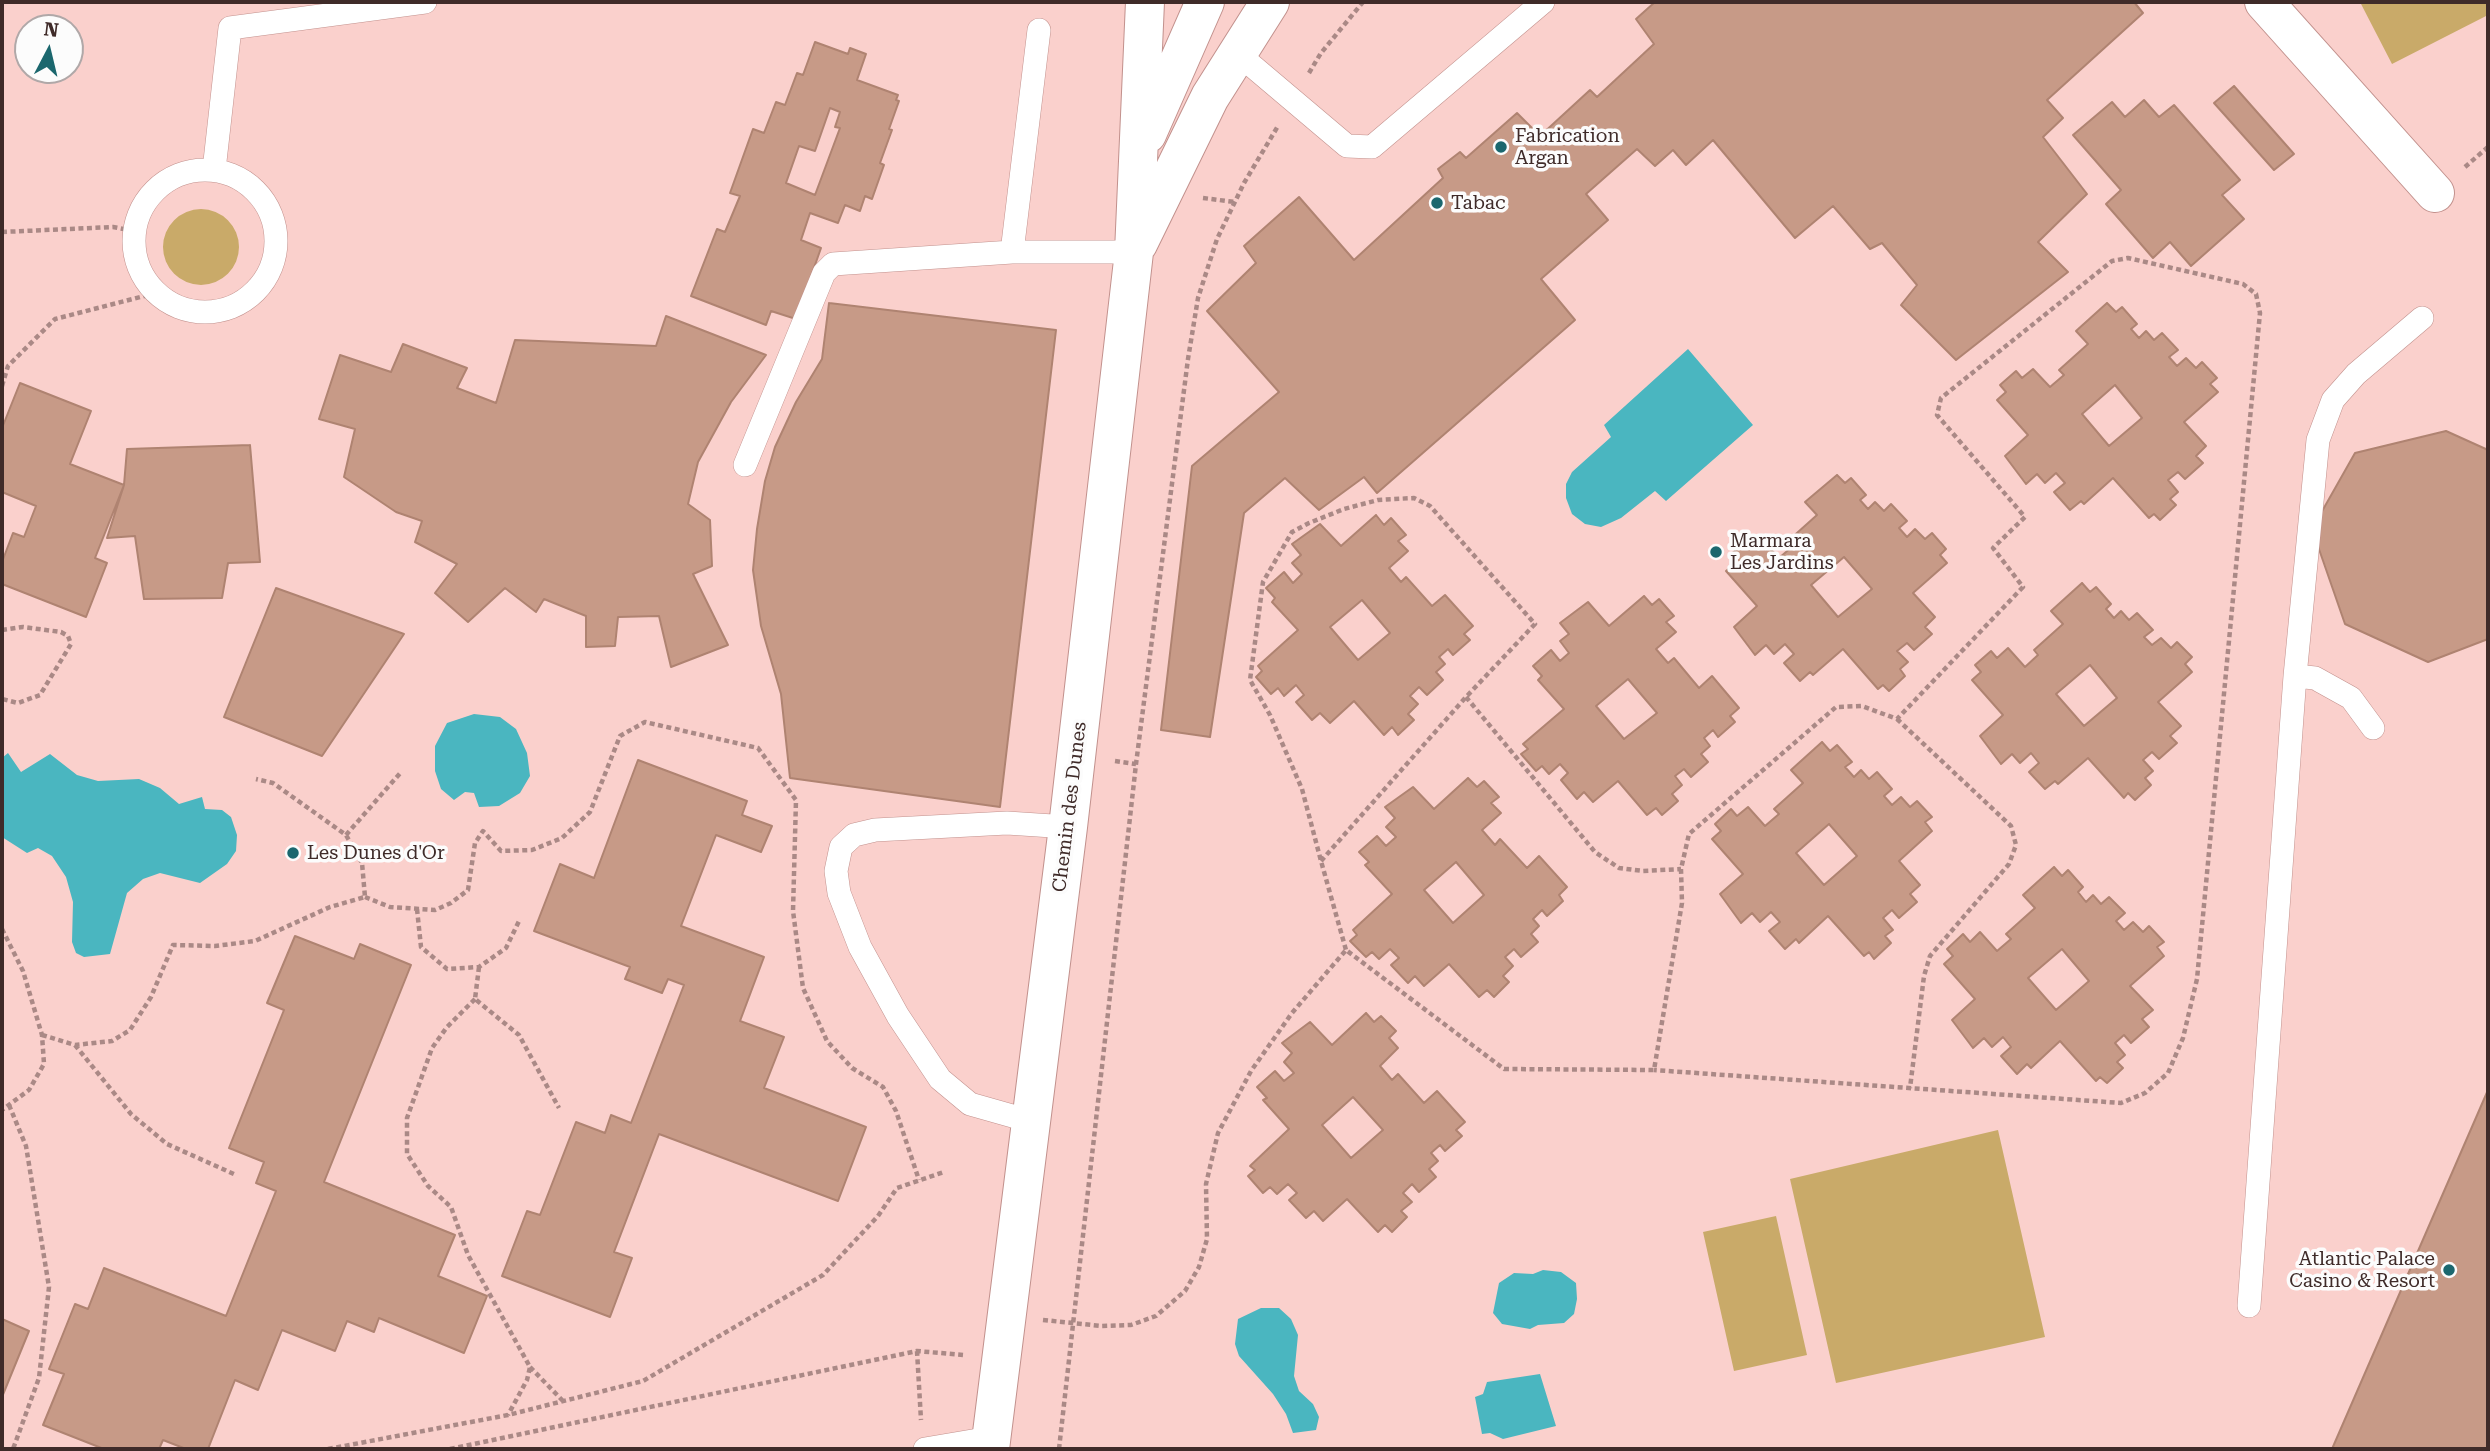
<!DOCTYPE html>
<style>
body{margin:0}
#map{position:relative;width:2490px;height:1451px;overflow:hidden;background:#fad0cc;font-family:"Roboto Serif",serif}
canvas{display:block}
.frame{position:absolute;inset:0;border:4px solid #3f2b29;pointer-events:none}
.north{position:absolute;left:14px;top:14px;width:70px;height:70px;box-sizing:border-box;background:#fcfcfc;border:2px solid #b0a8a8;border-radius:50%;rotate:7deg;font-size:19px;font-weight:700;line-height:28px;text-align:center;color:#3f2b29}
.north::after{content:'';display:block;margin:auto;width:24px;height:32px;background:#1b676e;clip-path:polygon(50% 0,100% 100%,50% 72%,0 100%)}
</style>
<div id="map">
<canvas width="2490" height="1451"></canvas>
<div class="frame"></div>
<div class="north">N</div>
</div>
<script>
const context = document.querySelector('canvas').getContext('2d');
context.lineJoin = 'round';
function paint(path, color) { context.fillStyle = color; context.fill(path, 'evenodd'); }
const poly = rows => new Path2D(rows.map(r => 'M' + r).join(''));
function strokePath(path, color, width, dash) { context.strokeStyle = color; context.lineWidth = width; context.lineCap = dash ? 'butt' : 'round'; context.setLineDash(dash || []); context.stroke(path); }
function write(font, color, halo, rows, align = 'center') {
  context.font = font + ' "Roboto Serif",serif'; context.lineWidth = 7; context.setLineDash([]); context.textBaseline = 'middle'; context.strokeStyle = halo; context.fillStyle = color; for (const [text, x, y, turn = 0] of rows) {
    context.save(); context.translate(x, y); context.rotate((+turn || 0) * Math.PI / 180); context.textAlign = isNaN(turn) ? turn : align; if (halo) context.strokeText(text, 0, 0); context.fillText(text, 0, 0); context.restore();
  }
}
paint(poly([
 [2360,2,2488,2,2488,15,2392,64],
 '163 247a38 38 0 1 1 76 0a38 38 0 1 1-76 0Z',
 [1998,1130,2045,1337,1836,1383,1790,1179],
 [1776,1216,1807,1355,1734,1371,1703,1232]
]), '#c9aa69');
paint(poly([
 [1688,349,1753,425,1666,501,1655,491,1621,518,1601,527,1585,524,1572,514,1566,498,1566,484,1572,472,1611,437,1604,425],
 [474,714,500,717,516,729,527,753,530,776,520,793,499,806,479,807,474,793,465,792,454,800,441,789,435,771,435,746,447,723],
 [8,753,21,772,50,754,77,775,98,781,139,779,160,788,179,804,202,797,205,809,222,810,231,817,237,835,236,851,227,864,200,883,160,873,143,879,127,893,110,954,84,957,76,953,72,942,73,902,66,877,52,856,38,848,27,853,2,837,2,758],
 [1543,1270,1561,1272,1576,1283,1577,1299,1574,1314,1564,1323,1538,1325,1530,1329,1502,1324,1493,1313,1499,1283,1514,1273,1533,1274],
 [1261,1308,1279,1308,1291,1319,1298,1335,1294,1376,1299,1391,1313,1404,1319,1417,1316,1430,1293,1433,1286,1414,1273,1394,1239,1356,1235,1344,1238,1319],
 [1540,1374,1556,1426,1503,1439,1490,1433,1482,1434,1475,1397,1483,1394,1487,1382]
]), '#4ab6c0');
const building = poly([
 [1655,2,2134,2,2143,13,2047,100,2063,118,2043,137,2087,194,2038,242,2068,272,1956,360,1901,305,1917,285,1882,243,1870,249,1833,206,1795,238,1713,140,1686,165,1673,150,1655,166,1637,149,1586,194,1608,220,1541,279,1575,320,1377,493,1364,477,1319,510,1285,478,1244,513,1210,737,1161,730,1192,466,1279,392,1207,311,1256,263,1244,246,1299,197,1354,260,1443,178,1438,169,1460,152,1466,158,1517,113,1540,136,1590,90,1597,97,1654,44,1636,19,1655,2],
 [815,42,848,54,850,48,866,54,857,80,898,95,896,100,899,101,889,129,892,130,880,163,884,165,872,199,865,196,860,211,845,205,838,223,810,213,801,240,821,248,796,319,771,311,766,325,691,296,717,229,725,232,740,196,730,193,753,129,764,133,776,102,785,105,797,73,803,75,815,42],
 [830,108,840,112,835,127,840,128,815,195,786,183,799,146,815,151,830,108],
 [2234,86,2294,154,2274,170,2214,103,2234,86],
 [2144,100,2159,117,2174,105,2240,180,2222,195,2244,219,2191,266,2170,242,2153,258,2106,204,2121,190,2073,135,2112,102,2125,117,2144,100],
 [829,303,1056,330,1000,807,790,778,781,694,761,626,753,570,757,529,765,481,775,447,796,402,822,359,829,303],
 [2107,303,2116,312,2122,307,2137,324,2131,329,2139,338,2146,331,2154,340,2162,333,2178,350,2169,357,2177,366,2186,358,2196,368,2202,362,2217,378,2210,384,2218,392,2184,422,2206,446,2196,456,2203,463,2185,479,2178,472,2168,480,2178,492,2170,499,2176,505,2160,520,2154,514,2149,518,2113,478,2084,504,2081,501,2070,510,2054,492,2065,483,2056,473,2045,483,2037,474,2026,484,2005,456,2028,435,1997,400,2006,392,2000,385,2016,371,2022,378,2033,369,2050,387,2064,375,2059,370,2088,344,2076,331,2107,303],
 [2115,385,2142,418,2109,446,2082,414,2115,385],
 [666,316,766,355,731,402,698,462,688,504,710,520,712,566,693,574,728,645,671,667,659,616,618,617,615,646,586,647,586,616,544,599,536,612,505,588,468,622,435,593,457,564,415,542,422,521,396,512,344,477,355,429,319,419,340,355,391,372,403,344,467,368,457,388,496,403,515,340,656,346,666,316],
 [20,383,91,411,70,464,124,485,95,558,107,563,86,617,2,584,2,562,13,533,24,537,36,506,2,492,2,428,20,383],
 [2446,431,2488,450,2488,639,2428,662,2345,624,2312,529,2355,453,2446,431],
 [250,445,260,562,228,563,222,598,144,599,135,536,107,538,124,485,127,449,250,445],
 [1837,475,1845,483,1851,478,1866,495,1860,500,1868,509,1875,502,1884,511,1891,504,1907,521,1899,528,1907,537,1915,529,1925,539,1932,533,1946,549,1940,555,1947,563,1913,593,1935,617,1925,627,1932,634,1914,650,1907,643,1897,651,1908,662,1900,669,1905,676,1889,691,1883,685,1878,689,1843,649,1813,675,1810,672,1800,681,1784,663,1794,654,1785,644,1774,654,1766,645,1755,655,1734,627,1757,606,1726,571,1736,563,1729,556,1745,542,1752,549,1762,540,1779,558,1793,546,1788,541,1817,515,1805,502,1837,475],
 [1844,557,1872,589,1838,617,1811,585,1844,557],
 [1376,515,1384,525,1391,518,1406,535,1398,541,1408,551,1389,568,1401,582,1406,577,1432,606,1445,595,1473,626,1464,634,1470,640,1453,655,1448,649,1439,657,1445,664,1436,672,1443,680,1427,695,1419,687,1410,696,1418,704,1408,714,1414,720,1398,735,1392,727,1384,735,1354,701,1330,723,1320,713,1312,720,1296,702,1304,695,1296,685,1284,696,1278,688,1271,694,1256,677,1262,671,1258,666,1298,630,1272,602,1275,598,1266,588,1284,572,1293,583,1302,574,1292,563,1301,555,1292,544,1320,524,1341,546,1376,515],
 [1362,600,1390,633,1358,660,1330,627,1362,600],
 [2082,583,2090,592,2096,587,2111,604,2106,609,2114,618,2121,611,2129,620,2137,613,2153,630,2144,637,2152,645,2161,638,2171,648,2177,642,2192,657,2185,664,2192,672,2158,702,2181,726,2170,736,2177,743,2159,759,2152,752,2143,760,2153,771,2145,778,2151,785,2135,800,2128,793,2124,798,2088,758,2058,784,2055,781,2045,789,2029,772,2039,763,2031,753,2020,763,2012,754,2001,764,1980,736,2003,715,1972,680,1981,672,1975,665,1991,651,1997,658,2008,648,2025,667,2038,655,2034,650,2063,624,2051,611,2082,583],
 [2090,665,2117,698,2084,726,2056,694,2090,665],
 [276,588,404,634,322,756,224,717,276,588],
 [1644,596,1652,605,1659,599,1674,616,1666,622,1676,632,1656,649,1668,663,1674,658,1699,688,1712,676,1739,708,1730,716,1735,722,1718,737,1713,730,1704,738,1710,746,1701,754,1708,762,1691,777,1684,769,1675,776,1682,785,1672,794,1678,801,1662,815,1656,808,1647,815,1618,781,1593,802,1584,792,1577,799,1561,780,1568,773,1560,764,1549,774,1542,766,1536,771,1521,754,1528,749,1523,744,1564,709,1538,680,1542,676,1533,666,1551,650,1560,661,1569,653,1560,641,1569,634,1560,623,1588,602,1609,626,1644,596],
 [1628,679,1657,713,1624,739,1596,706,1628,679],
 [1822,742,1830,751,1837,745,1852,762,1845,767,1854,777,1861,770,1869,779,1877,772,1892,789,1884,796,1892,805,1901,797,1910,807,1917,801,1932,817,1925,822,1932,831,1899,861,1920,885,1910,894,1917,902,1899,918,1892,910,1883,918,1893,930,1885,936,1891,943,1874,959,1869,952,1864,956,1828,916,1799,943,1796,939,1785,949,1769,931,1780,922,1771,912,1760,922,1752,913,1741,923,1720,894,1743,874,1712,839,1721,831,1715,824,1731,809,1737,816,1748,807,1765,826,1779,814,1774,809,1803,783,1791,770,1822,742],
 [1829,824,1857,856,1824,885,1796,853,1829,824],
 [638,760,747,801,742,815,772,826,761,852,716,835,681,926,764,957,740,1021,784,1037,764,1088,866,1127,838,1201,659,1134,614,1252,632,1258,610,1317,502,1276,527,1211,540,1215,576,1122,605,1133,611,1115,631,1123,684,985,668,979,662,993,625,979,630,967,534,931,560,864,594,878,638,760],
 [1468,778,1477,787,1484,781,1499,797,1491,803,1501,813,1482,830,1495,845,1500,839,1527,868,1539,856,1567,887,1559,895,1563,901,1547,916,1542,910,1533,919,1539,926,1531,934,1538,942,1521,957,1514,949,1505,957,1513,966,1503,976,1509,982,1494,997,1487,990,1479,997,1449,964,1424,986,1415,976,1408,983,1391,965,1399,958,1390,949,1379,959,1372,952,1366,957,1350,941,1357,935,1353,930,1392,894,1365,865,1369,862,1359,852,1377,836,1386,846,1396,837,1386,827,1395,818,1385,807,1413,787,1434,809,1468,778],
 [1456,862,1484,895,1453,923,1424,890,1456,862],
 [2054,867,2062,876,2068,870,2083,887,2078,892,2086,902,2093,895,2101,904,2109,897,2125,913,2116,921,2124,930,2133,922,2143,932,2149,926,2164,942,2157,947,2164,956,2130,986,2153,1010,2142,1019,2149,1027,2131,1043,2124,1035,2115,1043,2125,1055,2117,1062,2123,1068,2107,1083,2100,1077,2096,1081,2060,1041,2031,1068,2027,1064,2017,1074,2001,1056,2011,1047,2003,1037,1992,1047,1984,1038,1973,1048,1952,1020,1975,999,1944,964,1953,956,1947,949,1963,934,1970,942,1980,932,1997,951,2011,939,2006,934,2035,908,2023,895,2054,867],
 [2062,949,2089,981,2056,1010,2028,978,2062,949],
 [295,936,354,959,360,944,411,965,324,1182,455,1235,438,1276,487,1296,464,1353,379,1318,374,1332,347,1321,335,1351,282,1330,258,1390,235,1380,208,1449,186,1449,163,1440,159,1449,104,1449,43,1425,64,1374,49,1369,75,1304,88,1309,104,1268,226,1316,276,1191,256,1183,264,1162,229,1148,284,1010,267,1003,295,936],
 [1366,1013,1374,1022,1381,1016,1396,1031,1389,1038,1398,1048,1380,1066,1392,1080,1398,1074,1424,1103,1437,1091,1465,1122,1456,1130,1462,1136,1445,1151,1440,1145,1431,1153,1438,1161,1429,1169,1436,1177,1419,1192,1412,1184,1403,1193,1412,1202,1401,1211,1407,1217,1392,1232,1385,1225,1378,1232,1347,1199,1323,1221,1314,1211,1306,1218,1289,1200,1297,1193,1288,1184,1277,1194,1270,1187,1263,1193,1248,1176,1255,1170,1250,1166,1289,1129,1263,1100,1267,1098,1257,1087,1275,1071,1284,1081,1294,1073,1284,1062,1292,1053,1282,1043,1310,1022,1332,1045,1366,1013],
 [1353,1097,1383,1130,1351,1158,1322,1125,1353,1097],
 [2488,1090,2488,1449,2332,1449,2488,1090],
 [2,1319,29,1331,2,1397,2,1319]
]);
paint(building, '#c79a87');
strokePath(building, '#af8371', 2);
const lane = poly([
 [1237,53,1347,146,1372,147,1543,2],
 '134 241a71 71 0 1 1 142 0a71 71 0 1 1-142 0Z',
 [214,170,230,28,425,2],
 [1012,252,1039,30],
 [745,465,824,273,833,264,1012,252,1134,252],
 [2295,676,2315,678,2351,698,2373,728],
 [1030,1121,970,1104,940,1079,898,1016,860,947,839,893,836,871,841,847,854,835,875,830,1007,823,1068,827],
 [2249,1306,2295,676,2318,440,2333,400,2356,374,2422,318],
 [925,1449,990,1438]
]);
const street = poly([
 [2264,2,2435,193]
]);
const secondary = poly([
 [1147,134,1205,2],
 [1138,244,1210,97,1270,2],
 [990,1449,1068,827,1134,252,1145,2]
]);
strokePath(lane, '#c2918d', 24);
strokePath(street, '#c2918d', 40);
strokePath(secondary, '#c2918d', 40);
strokePath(poly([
 [1309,73,1321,53,1363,2],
 [2465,167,2488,147],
 [1203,198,1235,202],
 [2,232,113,227,134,231],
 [2,386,8,366,55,319,156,293],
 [2,630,23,627,61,632,68,636,71,644,40,695,18,703,2,699],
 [1466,697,1595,852,1619,868,1643,871,1681,869],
 [1897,719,2011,826,2016,845,2009,864,1930,956,1924,976,1910,1088],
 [1115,761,1136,764],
 [346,835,402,771],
 [1321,861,1466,697,1535,624,1430,506,1414,498,1378,500,1344,509,1309,523,1292,532,1263,582,1250,680,1270,715,1302,789,1321,861,1346,950],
 [365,897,390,907,435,910,451,903,468,890,475,843,483,831,501,851,532,850,562,838,590,812,620,736,645,722,758,748,796,800,793,911,803,988,827,1041,852,1068,883,1087,896,1111,919,1180],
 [417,909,421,947,447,969,479,967,506,948,520,919],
 [2,929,23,971,42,1035,44,1064,29,1090,2,1110],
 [479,967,475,999,519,1035,559,1108],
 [475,999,447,1027,432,1048,407,1118,407,1154,428,1186,451,1207,468,1255,530,1367,527,1380,508,1415],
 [42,1035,75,1045,112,1041,130,1030,151,997,173,945,215,946,255,941,330,907,365,897,362,863,346,835,273,783,256,779],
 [75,1045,131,1114,167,1144,236,1175],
 [9,1105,26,1146,49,1287,39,1378,13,1449],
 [1043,1320,1102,1326,1131,1325,1156,1316,1185,1291,1199,1267,1207,1239,1206,1184,1218,1133,1251,1071,1292,1013,1346,950,1504,1069,1654,1070,1682,903,1681,869,1689,834,1836,707,1862,706,1897,719,2023,587,1993,548,2025,517,1937,415,1941,398,2112,261,2128,258,2243,284,2256,294,2260,313,2197,979,2183,1038,2168,1073,2145,1093,2121,1103,1654,1070],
 [917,1351,921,1420],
 [530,1367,563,1401],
 [328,1449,508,1415,643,1381,823,1275,878,1216,897,1188,944,1172],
 [450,1449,917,1351,963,1355],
 [1059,1449,1136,764,1188,359,1198,298,1217,239,1244,183,1278,126]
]), '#aa8986', 4.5, [5, 3.5]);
strokePath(lane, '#fff', 23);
strokePath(street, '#fff', 38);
strokePath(secondary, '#fff', 38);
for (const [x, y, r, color] of [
 [1501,147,7,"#1b676e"],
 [1437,203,7,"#1b676e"],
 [1716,552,7,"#1b676e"],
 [293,853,7,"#1b676e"],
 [2449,1270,7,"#1b676e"]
]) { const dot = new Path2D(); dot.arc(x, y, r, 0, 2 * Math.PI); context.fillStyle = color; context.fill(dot); strokePath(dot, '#fcfcfc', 2.5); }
write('19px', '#3f2b29', '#fcfcfc', [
 ["Fabrication",1515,136],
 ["Argan",1515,158],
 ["Tabac",1451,203],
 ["Marmara",1730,541],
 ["Les Jardins",1730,563],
 ["Les Dunes d'Or",307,853],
 ["Atlantic Palace",2435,1259,"right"],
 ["Casino & Resort",2435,1281,"right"]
], 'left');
write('19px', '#3f2b29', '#fcfcfc', [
 ["Chemin des Dunes",1070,807,-83]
]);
</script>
